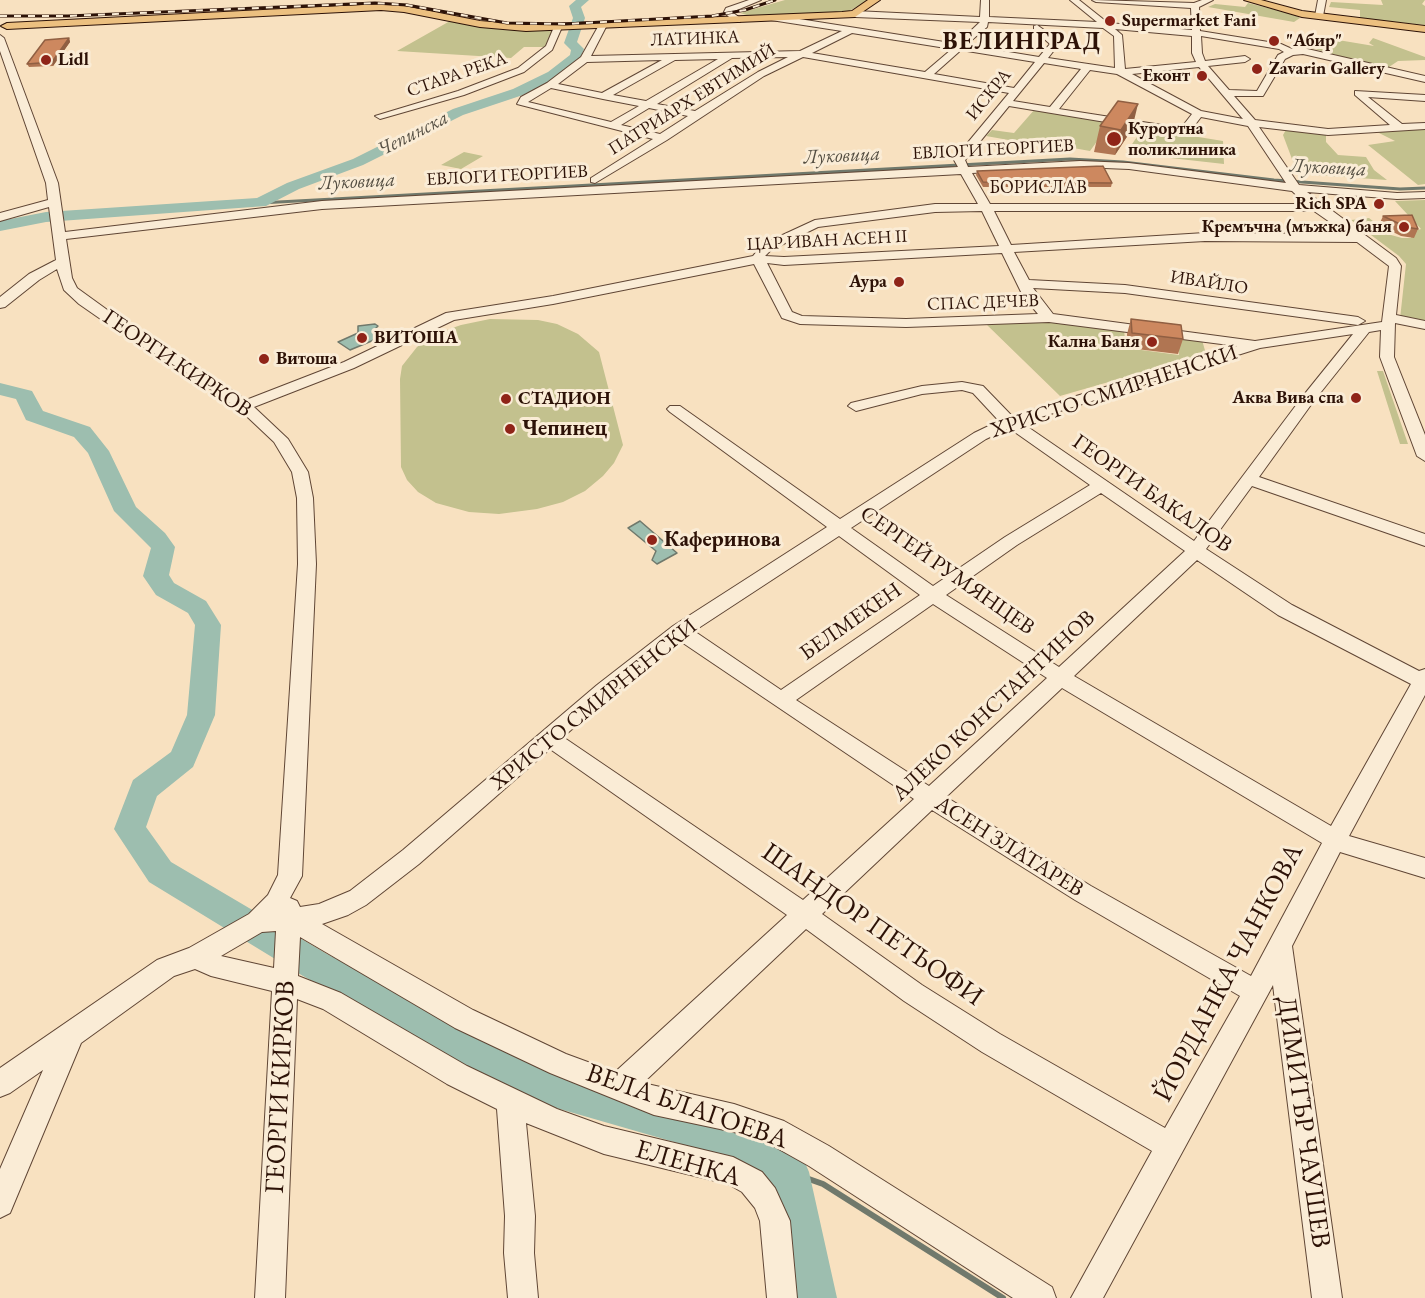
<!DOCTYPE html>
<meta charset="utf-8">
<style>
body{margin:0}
canvas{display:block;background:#f8e1c0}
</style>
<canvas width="1425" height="1298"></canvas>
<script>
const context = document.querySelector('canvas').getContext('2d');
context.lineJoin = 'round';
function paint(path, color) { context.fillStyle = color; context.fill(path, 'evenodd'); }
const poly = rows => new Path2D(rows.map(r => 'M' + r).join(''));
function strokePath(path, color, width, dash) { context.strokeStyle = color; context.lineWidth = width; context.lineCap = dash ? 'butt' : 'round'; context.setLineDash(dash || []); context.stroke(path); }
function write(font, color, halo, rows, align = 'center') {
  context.font = font + ' "EB Garamond",serif'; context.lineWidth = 6; context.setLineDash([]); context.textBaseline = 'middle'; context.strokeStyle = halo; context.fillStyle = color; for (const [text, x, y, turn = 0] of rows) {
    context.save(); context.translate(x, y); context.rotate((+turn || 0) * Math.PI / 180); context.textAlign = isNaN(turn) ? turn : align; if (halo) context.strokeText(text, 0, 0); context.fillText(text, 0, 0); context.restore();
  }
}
paint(poly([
 [785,0,868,0,846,13,750,16,740,13],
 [1381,0,1425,0,1422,4,1425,6,1425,25,1360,18,1360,10,1329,7,1331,2,1383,5],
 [1248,3,1296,15,1300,18,1294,22,1208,7,1215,4,1245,7],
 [450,21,511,30,554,29,547,47,524,47,511,58,397,51],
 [1314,36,1374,46,1369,43,1373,38,1425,57,1425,60,1398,61,1386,69,1304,46],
 [1035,109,1111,122,1090,151,1034,141,1031,144,986,136,992,130,1014,133],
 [1425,126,1425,184,1418,185,1368,145,1395,141,1371,129],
 [1143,128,1223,141,1224,164,1126,153],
 [1287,128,1326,134,1326,142,1338,155,1366,157,1374,170,1387,180,1300,174,1295,167,1283,135],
 [464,152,483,156,461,169,441,165],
 [1425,200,1425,325,1400,319,1406,264,1399,256,1351,220,1369,218,1391,235,1402,238,1411,238,1412,232,1421,229,1395,201],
 [490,319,538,320,557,324,578,334,599,352,623,445,614,463,603,476,585,491,563,502,537,509,499,514,469,512,436,503,418,492,407,480,401,467,400,379,402,366,417,347,435,334,461,325],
 [1050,321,1124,330,1126,348,1179,355,1178,336,1202,340,1206,354,1060,396,986,324],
 [1377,371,1383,371,1408,444,1400,444]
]), '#c3c18e');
const water = poly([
 [375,324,378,326,376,328,386,335,350,350,338,342,358,333,358,326,375,324],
 [640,521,677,553,657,564,652,560,656,551,628,528,640,521]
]);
paint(water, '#9dbeaf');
strokePath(water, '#70796c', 1.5);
strokePath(poly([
 [260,203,1070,159,1123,162,1274,180,1400,189,1425,188]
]), '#70796c', 3);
strokePath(poly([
 [789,1172,823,1184,1003,1298]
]), '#70796c', 6);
paint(poly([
 [576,0,589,0,581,7,585,18,577,42,584,49,580,60,558,78,523,95,463,115,363,165,299,189,266,206,46,222,0,231,0,221,46,212,257,198,287,183,353,159,453,109,513,89,548,72,570,55,571,50,564,43,573,18,569,6,576,0],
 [0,383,32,391,43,411,90,427,109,451,136,507,165,533,175,547,169,575,174,583,206,601,221,625,215,715,193,767,157,796,146,827,171,862,327,954,544,1069,726,1119,803,1158,809,1172,837,1298,795,1298,772,1184,719,1155,525,1099,303,976,149,882,114,829,133,780,171,752,187,715,195,625,188,613,156,595,143,576,151,548,114,511,88,453,74,437,26,420,16,399,0,395,0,383]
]), '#9dbeaf');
const minor = poly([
 [749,0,761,0,732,12,740,18,740,22,734,22,724,12,726,8,749,0],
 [981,0,989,0,989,17,1097,22,1070,0,1079,0,1108,23,1192,30,1191,8,1096,2,1092,0,1194,3,1202,0,1213,0,1199,7,1200,31,1281,44,1292,49,1303,48,1425,76,1425,82,1303,54,1293,55,1285,59,1263,96,1234,96,1255,120,1328,129,1390,125,1355,95,1355,91,1425,95,1425,101,1368,97,1402,124,1425,123,1425,129,1328,135,1259,127,1299,185,1397,193,1425,192,1425,198,1397,199,1307,192,1396,258,1401,266,1396,315,1425,321,1425,329,1395,323,1394,357,1425,435,1425,461,1417,456,1380,357,1381,330,1369,332,1313,402,1259,477,1425,534,1425,546,1252,486,1206,549,1292,605,1419,671,1425,669,1425,695,1349,836,1425,858,1425,878,1340,852,1292,946,1342,1298,1312,1298,1273,985,1103,1298,1071,1298,1152,1151,982,1052,904,1001,806,929,643,1083,734,1104,784,1121,829,1146,1052,1287,1056,1298,1013,1298,809,1166,768,1143,734,1132,654,1115,550,1073,455,1028,300,937,298,976,341,993,467,1066,557,1109,604,1126,733,1157,762,1172,775,1188,790,1221,797,1298,767,1298,760,1221,755,1208,742,1192,728,1184,604,1154,526,1123,535,1216,534,1253,538,1298,508,1298,504,1253,505,1216,497,1109,447,1084,323,1009,297,999,285,1298,255,1298,272,991,211,976,195,969,174,976,81,1043,10,1213,0,1218,0,1169,43,1070,10,1093,0,1097,0,1068,157,960,189,948,249,914,268,895,278,875,298,564,297,498,292,472,274,442,239,409,189,374,125,336,79,304,64,290,57,269,39,280,5,307,0,308,0,297,29,274,56,260,49,207,0,221,0,213,48,200,46,183,0,51,0,35,4,38,58,183,65,232,322,201,958,167,954,160,955,158,1009,93,803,57,764,76,667,140,595,183,591,182,591,178,653,139,517,104,521,97,547,83,581,57,599,25,603,22,607,25,591,56,800,51,842,31,771,20,771,16,774,15,957,44,980,22,855,17,851,14,855,11,980,17,981,0],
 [988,22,1103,28,1114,36,1115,68,1048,58,1059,44,1058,40,1037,25,1034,26,1034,30,1050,44,1039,57,966,45,987,27,988,22],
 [1115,29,1192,36,1192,53,1196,62,1125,69,1122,35,1115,29],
 [852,33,952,49,925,72,812,53,852,33],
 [1201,36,1279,49,1284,52,1278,55,1257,91,1229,90,1208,66,1245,62,1250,59,1245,56,1205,61,1202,53,1201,36],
 [961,50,1035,62,1014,88,934,74,961,50],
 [788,57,758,72,695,111,657,104,732,58,788,57],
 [718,59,646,101,613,95,675,60,718,59],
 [662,60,602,93,558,84,587,62,662,60],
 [1044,63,1081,69,1050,107,1013,101,1044,63],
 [1199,67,1243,119,1201,111,1132,74,1199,67],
 [1090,70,1117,74,1192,114,1181,128,1059,109,1090,70],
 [551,88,603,99,639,106,611,122,528,102,551,88],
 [1009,106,1184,135,1188,134,1201,117,1248,126,1286,183,1129,163,1080,161,968,167,965,160,1009,106],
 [649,108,688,116,660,134,621,125,649,108],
 [1080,167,1129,169,1292,191,1306,204,990,204,972,173,1080,167],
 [961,174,978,204,935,204,815,220,763,244,753,256,553,296,446,313,344,362,246,400,199,368,135,330,77,288,72,278,66,239,322,209,961,174],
 [982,211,999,246,784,257,765,256,771,250,818,227,935,212,982,211],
 [994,211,1314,211,1347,234,1205,233,1011,245,994,211],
 [1205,241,1357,242,1389,266,1382,322,1255,341,1053,314,1033,288,1125,293,1358,325,1365,321,1358,317,1125,285,1029,280,1014,252,1205,241],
 [1002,253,1023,296,1038,314,906,319,802,316,792,312,767,263,784,265,1002,253],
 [754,264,782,318,800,324,906,327,1049,322,1237,346,1012,416,983,386,962,382,922,386,851,403,848,406,856,411,922,394,962,390,973,393,999,421,974,433,840,519,680,406,670,406,667,409,670,412,827,527,673,626,597,685,403,850,350,891,319,904,300,907,297,901,290,898,302,876,316,564,313,498,308,472,288,439,254,407,354,368,454,320,553,304,754,264],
 [1353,334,1303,396,1194,541,1022,423,1260,348,1353,334],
 [1009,428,1090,485,1005,537,933,586,851,528,986,439,1009,428],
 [1101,493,1185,551,1059,667,946,595,1017,545,1101,493],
 [839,536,920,595,781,690,694,631,839,536],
 [1197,560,1278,615,1411,684,1331,826,1074,676,1197,560],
 [933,604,1047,678,929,786,796,700,933,604],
 [680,641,914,799,803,900,563,737,611,695,680,641],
 [1062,688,1322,843,1251,976,1091,886,946,797,1062,688],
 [550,749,787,915,615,1072,566,1054,473,1010,322,924,348,915,366,905,419,864,550,749],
 [932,810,1075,900,1240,996,1165,1128,1000,1034,922,985,822,914,932,810],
 [276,931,274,968,221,956,262,932,276,931],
 [1318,0,1326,0,1323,16,1319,19,1315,16,1318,0],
 [558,24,562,27,552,50,524,72,464,95,380,119,375,116,458,91,518,68,546,46,554,27,558,24]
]);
const major = poly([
 [868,0,880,0,855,17,526,31,480,27,404,12,381,10,7,29,1,26,7,23,381,4,404,6,480,21,526,25,842,12,852,11,868,0],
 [1244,0,1261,0,1302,11,1425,26,1425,32,1302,17,1244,0]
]);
strokePath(minor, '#604635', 2);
strokePath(major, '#2d1207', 2);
paint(minor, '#faecd6');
paint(major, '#ecc080');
const rail = poly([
 [0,16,68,16,375,3,407,5,507,23,566,24,712,16,745,10,775,0]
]);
strokePath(rail, '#2d1207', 3);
strokePath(rail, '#faecd6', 2, [7]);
paint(poly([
 [69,38,70,42,53,66,29,67,27,64],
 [1100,126,1132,129,1115,155,1094,152],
 [977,171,1112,183,1111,187,983,187,976,175],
 [1383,216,1418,229,1414,238,1401,236,1379,225],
 [1131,319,1183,339,1178,354,1128,348,1127,334]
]), '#b07552');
paint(poly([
 [69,38,70,42,53,66,52,62],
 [1138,104,1132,129,1115,155,1121,130]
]), '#905f42');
const building = poly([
 [69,38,52,62,27,64,45,40,69,38],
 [1118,101,1138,104,1121,130,1100,126,1118,101],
 [1103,166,1112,183,983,182,977,171,1103,166],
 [1412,215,1418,229,1406,227,1383,216,1412,215],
 [1131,319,1181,325,1183,339,1132,333,1131,319]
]);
paint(building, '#cd885f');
strokePath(building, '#905f42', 1.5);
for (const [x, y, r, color] of [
 [1110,21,6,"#8f2418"],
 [1274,41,6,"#8f2418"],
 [46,60,6,"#8f2418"],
 [1257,69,6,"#8f2418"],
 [1202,76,6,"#8f2418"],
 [1114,139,8,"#8f2418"],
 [1379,204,6,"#8f2418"],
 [1404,227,6,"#8f2418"],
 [899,282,6,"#8f2418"],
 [362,338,6,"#8f2418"],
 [1152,342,6,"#8f2418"],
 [264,359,6,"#8f2418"],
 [1356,398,6,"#8f2418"],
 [506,399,6,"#8f2418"],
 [510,429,6,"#8f2418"],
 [652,540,6,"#8f2418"]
]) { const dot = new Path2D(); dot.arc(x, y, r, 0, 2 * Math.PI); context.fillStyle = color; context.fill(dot); strokePath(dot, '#faecd6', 2); }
write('bold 18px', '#2d1207', '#faecd6', [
 ["Supermarket Fani",1122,21],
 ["\"Абир\"",1286,41],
 ["Lidl",58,60],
 ["Zavarin Gallery",1269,69],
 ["Еконт",1190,76,"right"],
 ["Курортна",1128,129],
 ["поликлиника",1128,150],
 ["Rich SPA",1367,204,"right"],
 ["Кремъчна (мъжка) баня",1392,227,"right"],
 ["Аура",887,282,"right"],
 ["ВИТОША",374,338],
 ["Кална Баня",1140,342,"right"],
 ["Витоша",276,359],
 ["Аква Вива спа",1344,398,"right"],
 ["СТАДИОН",518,399]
], 'left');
write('18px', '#2d1207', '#faecd6', [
 ["ЛАТИНКА",695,39,-2],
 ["СТАРА РЕКА",457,75,-19],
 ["ИСКРА",989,95,-51],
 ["ПАТРИАРХ ЕВТИМИЙ",692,100,-32],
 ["ЕВЛОГИ ГЕОРГИЕВ",993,150,-3],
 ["ЕВЛОГИ ГЕОРГИЕВ",507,176,-3],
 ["БОРИСЛАВ",1038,188],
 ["ЦАР ИВАН АСЕН II",827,241,-3],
 ["ИВАЙЛО",1209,283,9],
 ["СПАС ДЕЧЕВ",983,303,-2]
]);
write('italic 20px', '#544e42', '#faecd6', [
 ["Чепинска",413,134,-27],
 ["Луковица",842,156,-3],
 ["Луковица",1328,168,3],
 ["Луковица",357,182,-3]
]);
write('22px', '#2d1207', '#faecd6', [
 ["ГЕОРГИ КИРКОВ",177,364,34],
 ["ХРИСТО СМИРНЕНСКИ",1114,392,-18],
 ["ГЕОРГИ БАКАЛОВ",1152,494,35],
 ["СЕРГЕЙ РУМЯНЦЕВ",947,571,35],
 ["БЕЛМЕКЕН",851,622,-35],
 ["ХРИСТО СМИРНЕНСКИ",594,705,-39],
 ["АЛЕКО КОНСТАНТИНОВ",994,706,-43],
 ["АСЕН ЗЛАТАРЕВ",1009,847,32]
]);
write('bold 22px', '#2d1207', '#faecd6', [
 ["Чепинец",522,429],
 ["Каферинова",664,540]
], 'left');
context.letterSpacing = '1.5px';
write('bold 24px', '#2d1207', '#faecd6', [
 ["ВЕЛИНГРАД",1022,42]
]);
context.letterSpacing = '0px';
write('27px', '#2d1207', '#faecd6', [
 ["ШАНДОР ПЕТЬОФИ",872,925,35],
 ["ЙОРДАНКА ЧАНКОВА",1229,973,-62],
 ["ГЕОРГИ КИРКОВ",281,1087,-87],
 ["ВЕЛА БЛАГОЕВА",687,1107,19],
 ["ДИМИТЪР ЧАУШЕВ",1303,1122,82],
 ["ЕЛЕНКА",688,1164,16]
]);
</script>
